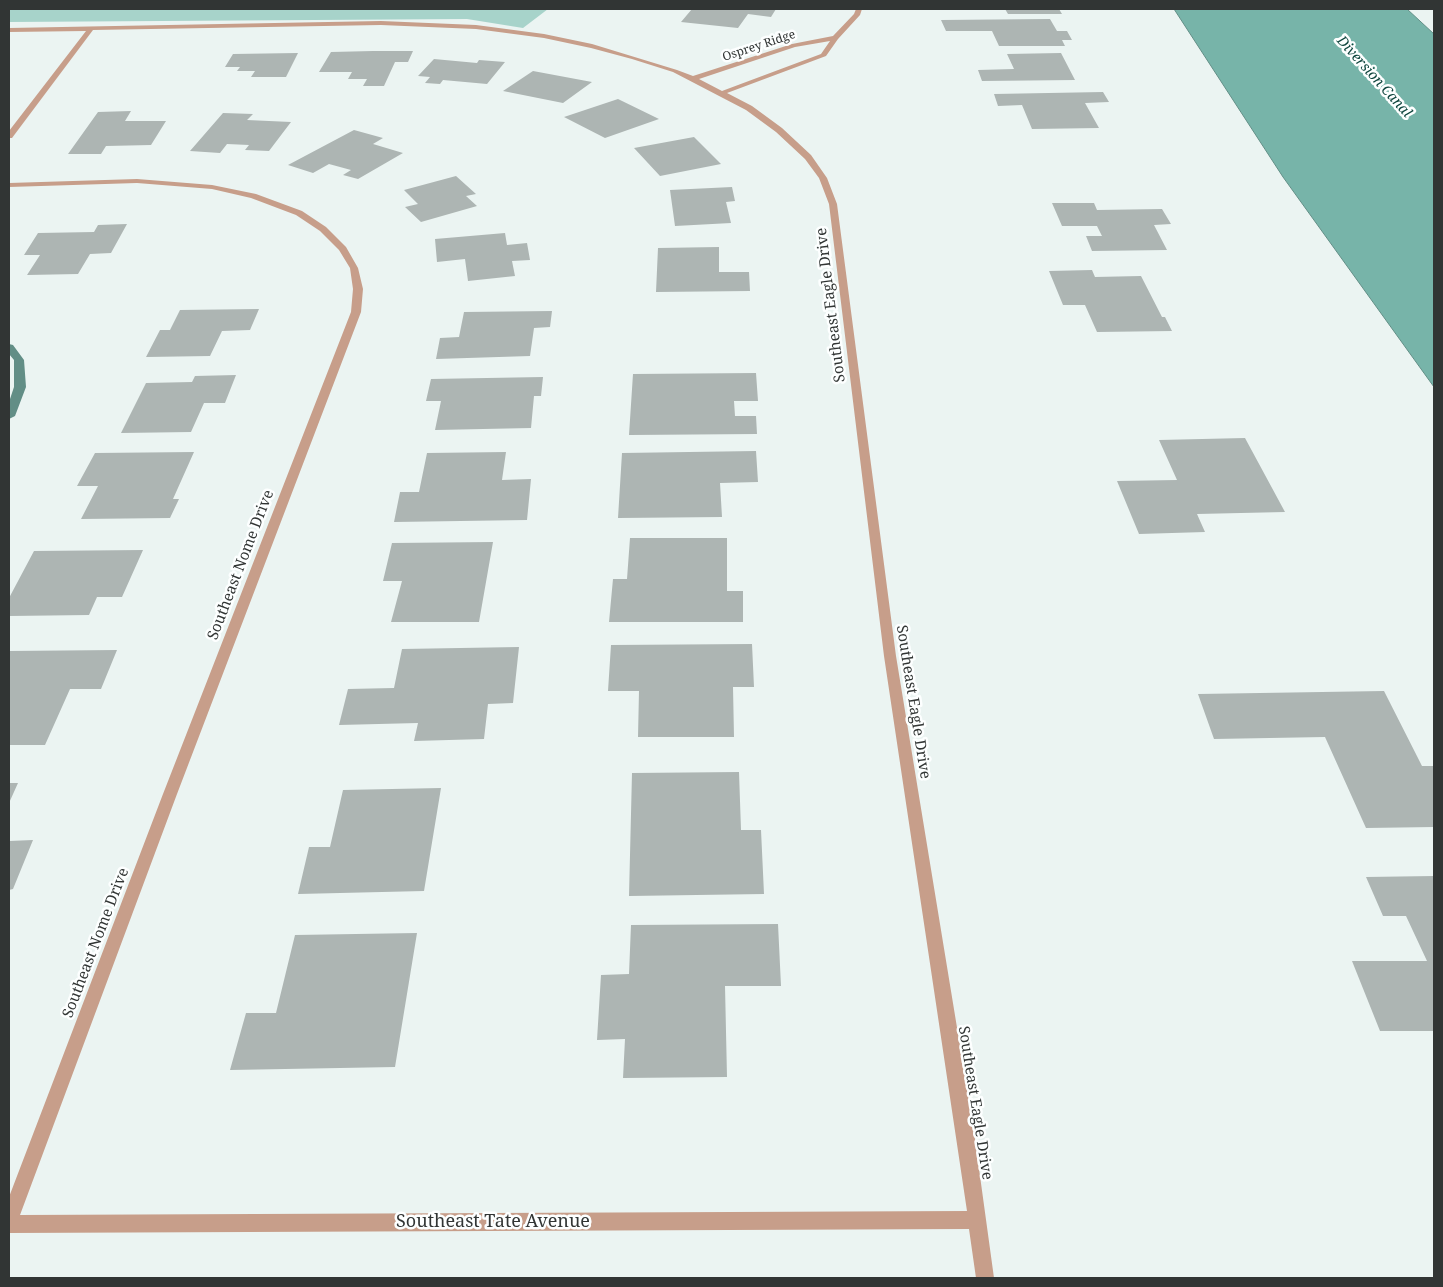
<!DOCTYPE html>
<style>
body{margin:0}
#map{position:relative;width:1443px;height:1287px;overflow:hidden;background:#ebf4f2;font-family:"Noto Serif",serif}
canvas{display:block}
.frame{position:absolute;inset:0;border:10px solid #313534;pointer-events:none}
</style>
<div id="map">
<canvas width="1443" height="1287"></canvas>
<div class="frame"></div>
</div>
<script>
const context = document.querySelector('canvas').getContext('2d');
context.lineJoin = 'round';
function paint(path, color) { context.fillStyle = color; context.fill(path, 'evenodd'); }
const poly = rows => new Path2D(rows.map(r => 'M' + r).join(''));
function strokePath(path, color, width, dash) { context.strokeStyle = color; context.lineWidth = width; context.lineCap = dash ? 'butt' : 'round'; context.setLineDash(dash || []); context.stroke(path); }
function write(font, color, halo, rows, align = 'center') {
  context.font = font + ' "Noto Serif",serif'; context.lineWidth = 5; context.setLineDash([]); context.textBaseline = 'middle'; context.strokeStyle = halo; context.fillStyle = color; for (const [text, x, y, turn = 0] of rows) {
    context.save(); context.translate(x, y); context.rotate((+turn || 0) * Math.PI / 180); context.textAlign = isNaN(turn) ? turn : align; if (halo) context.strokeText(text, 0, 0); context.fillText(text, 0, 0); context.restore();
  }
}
paint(poly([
 [9,9,548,9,523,28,467,19,9,22]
]), '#a7d3ca');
const water = poly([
 [1174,9,1407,9,1434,34,1434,387,1283,177,1174,9]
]);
paint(water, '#77b4a9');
strokePath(water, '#628e86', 1);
paint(poly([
 [9,344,13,345,24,360,26,387,15,416,9,419,9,402,14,387,14,360,9,354,9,344]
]), '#628e86');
paint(poly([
 [692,9,776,9,771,17,748,14,738,28,681,22],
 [1005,9,1059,9,1062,14,1008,14],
 [1050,19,1057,31,1067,31,1072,40,1062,40,1065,46,999,46,992,31,946,31,941,20],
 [373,51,413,51,408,62,395,62,384,86,363,86,367,79,348,79,352,72,319,72,331,52],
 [298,53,286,77,251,77,255,71,237,71,240,67,225,67,233,54],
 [1061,53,1075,80,982,81,978,70,1014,69,1007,54],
 [434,59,477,63,479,60,505,62,487,84,443,80,440,84,425,83,430,77,418,76],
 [533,71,592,82,563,103,503,91],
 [1103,92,1109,102,1085,103,1099,128,1032,129,1022,105,998,106,994,94],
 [618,99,659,119,605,138,564,117],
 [131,111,125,121,166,121,151,145,106,146,101,154,68,154,98,112],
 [223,113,253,114,247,120,291,122,269,151,245,150,249,145,227,144,220,153,190,151],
 [354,130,383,138,373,144,403,153,358,179,343,175,351,170,329,164,313,173,288,165],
 [694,137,721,164,660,176,634,148],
 [456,176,476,194,466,196,477,206,421,222,405,207,418,204,404,190],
 [732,187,735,201,726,202,731,223,675,226,670,190],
 [1052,203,1094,203,1097,210,1162,209,1171,224,1154,225,1167,250,1092,251,1086,236,1102,236,1097,226,1062,226],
 [127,224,111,253,90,254,78,274,27,275,40,255,24,255,38,233,94,232,98,225],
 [505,233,507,245,527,243,530,260,512,261,515,276,468,281,465,259,437,262,435,239],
 [719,247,719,272,749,272,750,291,656,292,658,248],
 [1092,270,1095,277,1141,276,1162,317,1165,317,1172,331,1097,332,1085,305,1063,305,1049,271],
 [259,309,250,330,222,331,210,356,146,357,160,330,170,330,180,310],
 [552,311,550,327,534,328,530,356,436,359,440,338,459,337,464,312],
 [756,373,758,401,734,401,735,416,756,416,757,434,629,435,633,374],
 [236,375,225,403,204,403,191,432,121,433,146,383,192,382,195,376],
 [543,377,541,396,534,396,531,428,435,430,441,401,426,401,431,379],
 [1245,438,1285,512,1197,514,1205,532,1139,534,1117,481,1177,480,1159,440],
 [756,451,758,482,720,483,722,517,618,518,622,453],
 [194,452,173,499,179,499,170,518,81,519,98,486,77,486,95,453],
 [506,452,502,480,531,479,527,520,394,522,400,492,419,492,427,453],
 [630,538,727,538,727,591,743,591,743,622,609,622,613,579,627,579],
 [493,542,479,622,391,622,402,581,383,581,392,543],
 [143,550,122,597,97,597,89,615,9,616,9,598,34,551],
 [752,644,754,687,733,687,734,737,638,737,639,691,608,691,611,645],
 [519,647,513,703,488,704,484,739,414,741,418,723,339,725,348,689,394,688,402,649],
 [117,650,101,689,70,689,45,745,9,745,9,651],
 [1384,691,1422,766,1434,766,1434,827,1366,828,1325,737,1214,739,1198,694],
 [739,772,741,830,761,830,764,894,629,896,632,773],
 [9,783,18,783,9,803],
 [441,788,424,891,298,894,309,847,330,847,343,790],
 [33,840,13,889,9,890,9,841],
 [1434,876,1434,1031,1380,1031,1352,961,1427,961,1406,916,1383,916,1366,877],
 [778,924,781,986,725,986,727,1077,623,1078,625,1039,597,1040,601,975,629,974,631,925],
 [417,933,395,1067,230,1070,246,1013,276,1013,295,935]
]), '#adb5b3');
paint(poly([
 [856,9,862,9,860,15,838,39,826,56,727,93,752,106,782,128,811,155,827,178,837,204,896,656,973,1125,994,1278,976,1278,969,1229,9,1233,9,1197,163,794,351,312,353,289,350,268,339,250,320,231,296,215,251,198,212,189,137,183,9,187,9,183,137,179,212,185,256,194,302,211,326,227,346,247,358,268,363,289,361,312,177,794,20,1215,967,1211,884,656,829,204,819,178,805,159,776,132,746,110,673,72,632,59,591,48,544,38,476,29,381,25,93,30,12,138,9,138,9,131,86,31,9,32,9,28,381,21,476,25,544,34,592,44,677,70,693,76,792,44,833,36,854,14,856,9],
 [830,41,821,54,722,91,699,79,795,47,830,41]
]), '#c79e8a');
write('12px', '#313534', '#fdffff', [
 ["Osprey Ridge",759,46,-18]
]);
write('italic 14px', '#0f463e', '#fdffff', [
 ["Diversion Canal",1374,77,48]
]);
write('15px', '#313534', '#fdffff', [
 ["Southeast Eagle Drive",831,305,-97],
 ["Southeast Nome Drive",241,565,-69],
 ["Southeast Eagle Drive",913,702,81],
 ["Southeast Nome Drive",96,943,-69],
 ["Southeast Eagle Drive",975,1103,81]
]);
write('18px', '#313534', '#fdffff', [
 ["Southeast Tate Avenue",493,1222]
]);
</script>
